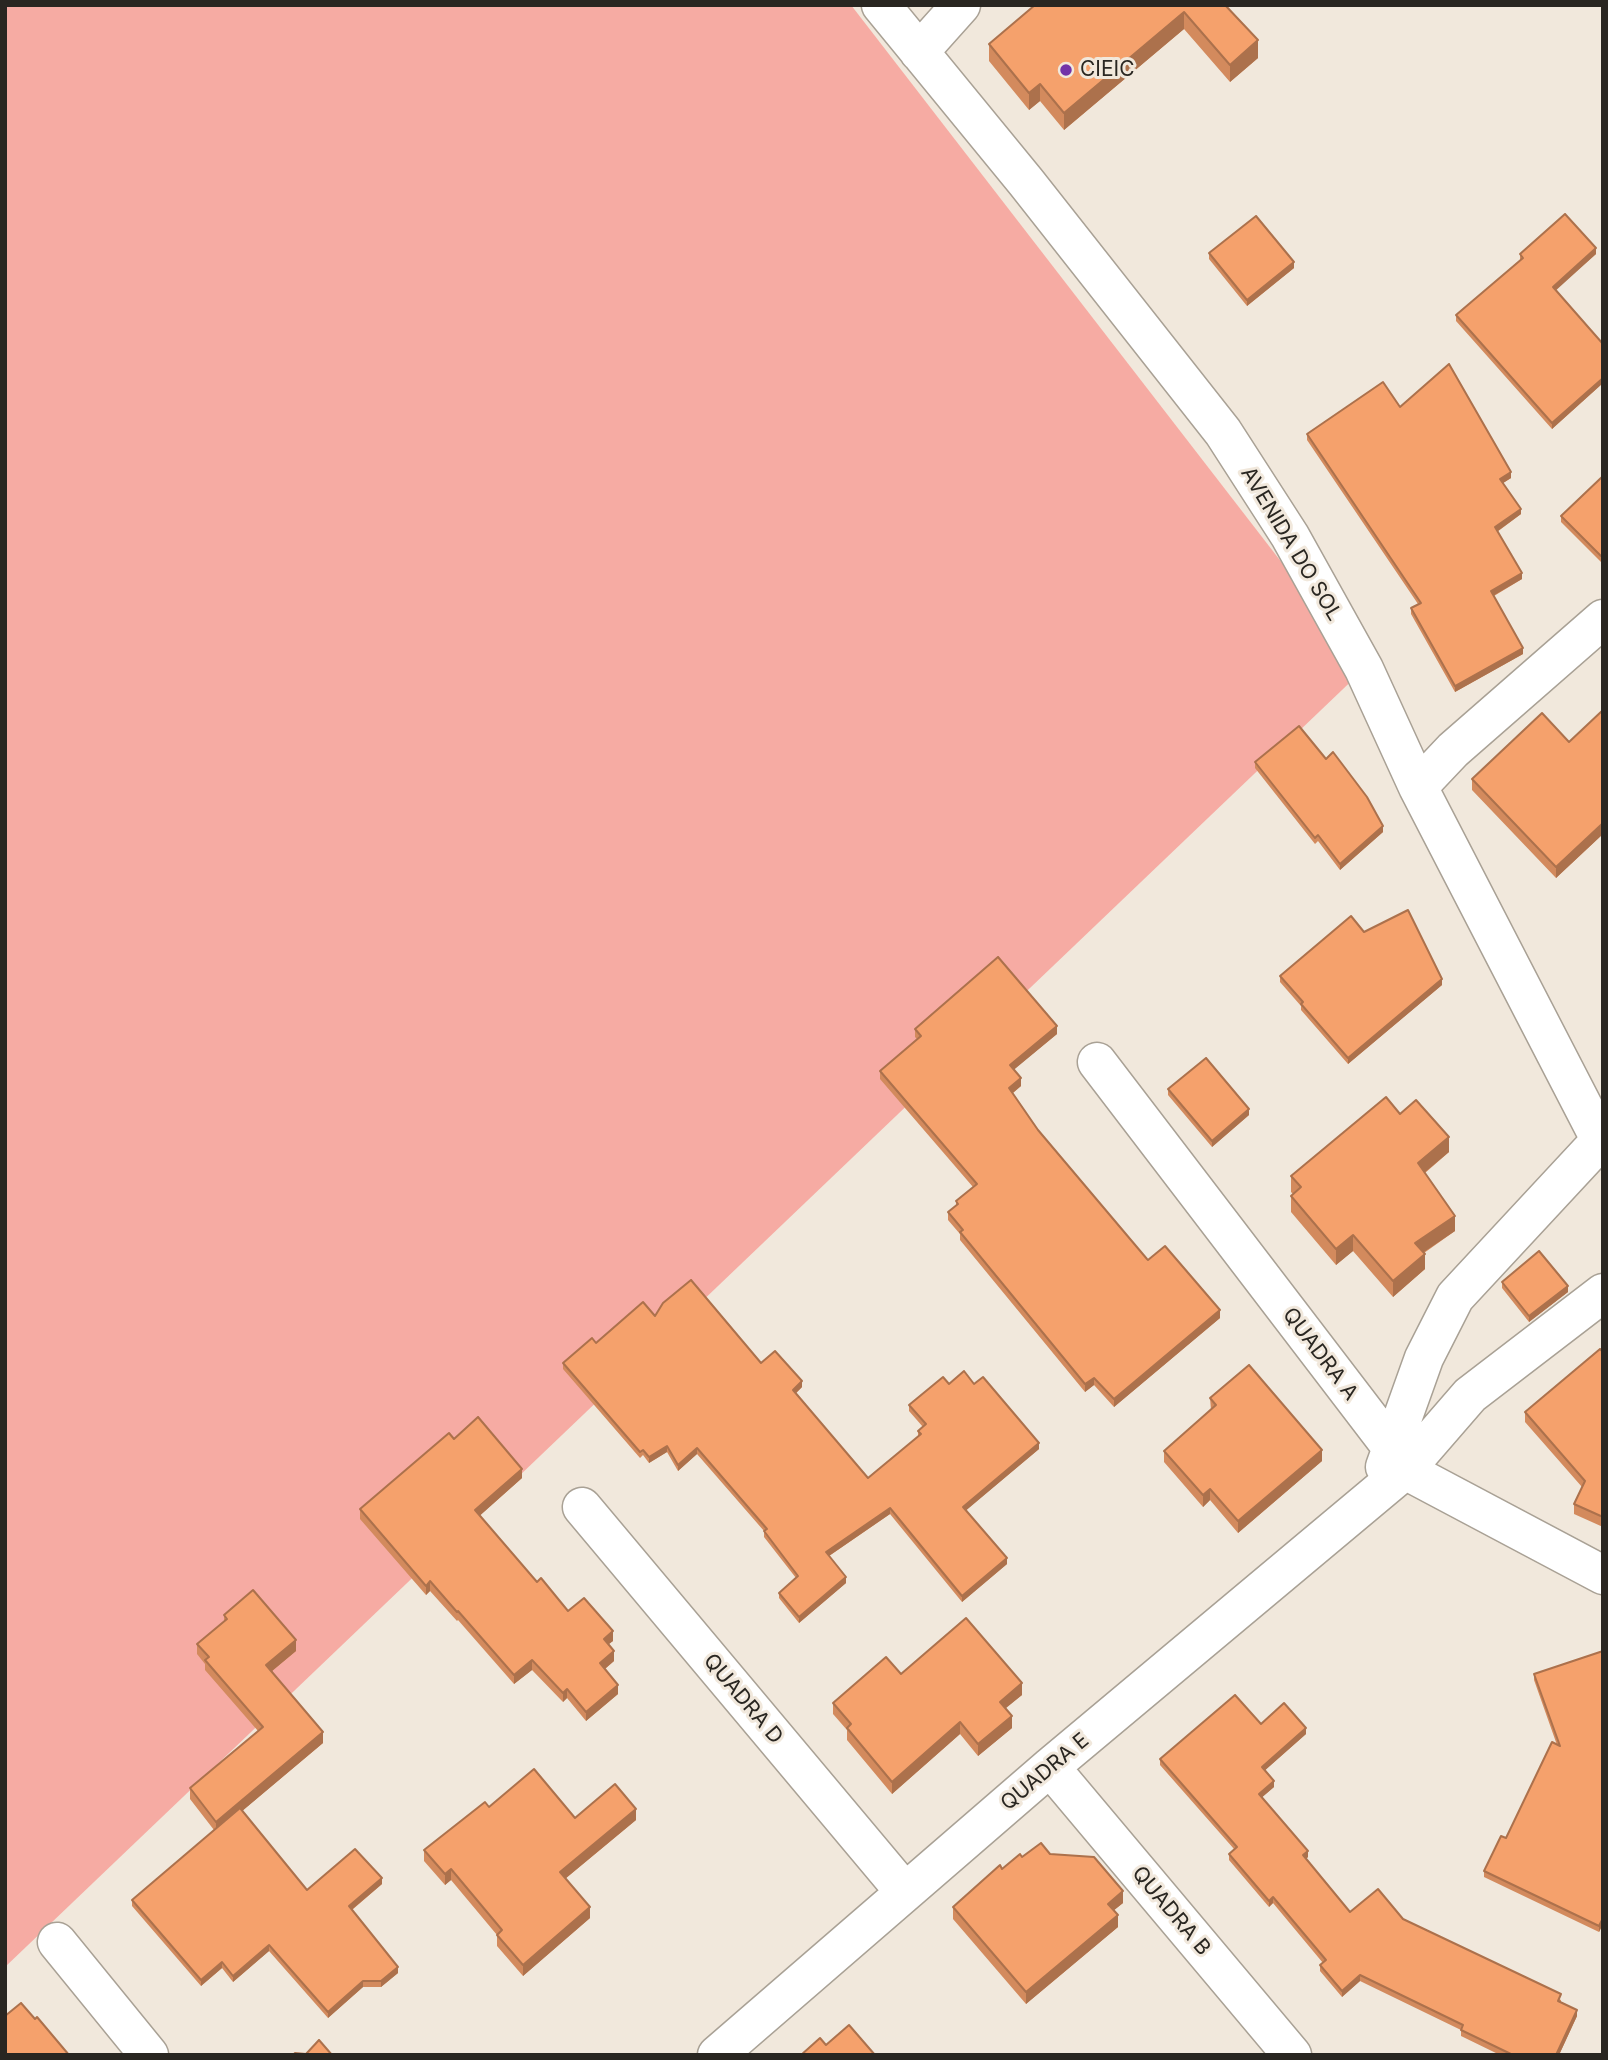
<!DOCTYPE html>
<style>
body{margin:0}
#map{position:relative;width:1608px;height:2060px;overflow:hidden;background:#f1e8dc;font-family:Inter,sans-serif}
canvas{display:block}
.frame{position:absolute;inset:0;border:7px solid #292621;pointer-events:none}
</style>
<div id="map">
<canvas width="1608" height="2060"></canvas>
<div class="frame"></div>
</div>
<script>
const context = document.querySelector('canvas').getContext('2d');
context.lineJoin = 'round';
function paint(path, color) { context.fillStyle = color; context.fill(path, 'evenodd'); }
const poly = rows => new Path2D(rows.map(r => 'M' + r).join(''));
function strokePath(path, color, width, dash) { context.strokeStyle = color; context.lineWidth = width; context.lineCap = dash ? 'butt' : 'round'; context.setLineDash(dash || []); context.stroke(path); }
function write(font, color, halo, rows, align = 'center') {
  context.font = font + ' Inter,sans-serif'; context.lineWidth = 6; context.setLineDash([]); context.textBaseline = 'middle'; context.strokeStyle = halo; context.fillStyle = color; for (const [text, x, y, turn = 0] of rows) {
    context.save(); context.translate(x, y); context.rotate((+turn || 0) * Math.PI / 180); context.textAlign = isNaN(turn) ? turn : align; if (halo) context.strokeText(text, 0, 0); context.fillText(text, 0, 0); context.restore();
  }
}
paint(poly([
 [5,5,851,5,1364,669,5,1967]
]), '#f6aba3');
const minor = poly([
 [881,5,1026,182,1223,432,1290,536,1364,669,1418,787,1603,1145],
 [919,52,961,5],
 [1418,787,1453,750,1603,619],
 [1097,1062,1392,1448,1405,1470,1603,1575],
 [1385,1467,1424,1358,1455,1297,1600,1141],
 [582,1507,904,1891],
 [1050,1767,1292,2055],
 [57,1942,149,2055],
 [717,2055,1050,1767,1405,1470,1470,1395,1603,1293]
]);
strokePath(minor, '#a9a195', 41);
strokePath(minor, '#fff', 38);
paint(poly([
 [1225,5,1258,58,1230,82,1184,29,1064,130,1040,101,1029,110,989,61,989,44],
 [1209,253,1294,268,1247,306,1209,259],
 [1520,254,1596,254,1555,290,1603,344,1603,383,1552,429,1456,321,1456,315,1520,260],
 [1400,407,1511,478,1503,483,1521,514,1497,532,1522,579,1494,596,1523,654,1455,692,1411,614,1411,608,1418,604,1307,440,1307,434],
 [1603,476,1603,561,1601,562,1561,522,1561,516],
 [1603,710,1603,834,1556,878,1472,790,1472,779,1569,742],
 [1255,762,1383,832,1340,870,1318,841,1315,844,1255,768],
 [1364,932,1442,985,1348,1064,1301,1010,1301,1006,1280,982,1280,976],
 [915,1029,1057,1034,1014,1069,1021,1086,1013,1093,1038,1130,1147,1259,1220,1318,1114,1407,1094,1385,1085,1392,960,1240,960,1234,948,1220,948,1212,956,1206,956,1201,973,1187,880,1079,880,1071,917,1039,915,1037],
 [1168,1089,1249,1115,1212,1147,1168,1095],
 [1400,1114,1449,1152,1425,1173,1455,1231,1424,1253,1425,1269,1393,1297,1353,1251,1336,1265,1291,1212,1291,1196,1293,1194,1291,1192,1291,1176],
 [1502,1282,1568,1292,1529,1322,1502,1288],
 [655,1316,761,1363,802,1387,796,1393,868,1478,918,1437,918,1431,923,1427,909,1411,909,1405,949,1384,974,1384,1039,1449,966,1510,1007,1564,962,1602,890,1514,829,1556,846,1583,799,1623,779,1598,779,1593,796,1578,764,1537,764,1531,697,1454,678,1471,667,1452,649,1463,643,1455,640,1458,563,1369,563,1363,596,1343],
 [1603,1352,1603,1527,1574,1514,1574,1504,1582,1487,1525,1422,1525,1412],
 [1210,1398,1322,1461,1238,1533,1210,1500,1203,1507,1164,1462,1164,1451,1211,1410],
 [454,1439,522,1478,479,1516,537,1582,568,1611,613,1641,608,1644,614,1661,605,1669,618,1694,586,1721,567,1698,563,1702,532,1670,514,1684,458,1620,457,1621,430,1591,426,1595,360,1519,360,1509],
 [224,1615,296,1651,272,1671,323,1743,242,1811,307,1890,382,1884,352,1910,398,1973,381,1987,363,1987,328,2018,269,1951,233,1982,222,1968,201,1986,132,1906,132,1900,214,1830,190,1799,190,1788,258,1731,205,1670,205,1664,197,1654,197,1644,224,1622],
 [1603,1651,1603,1924,1599,1932,1484,1877,1484,1871,1506,1838,1557,1745,1534,1680,1534,1674],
 [901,1674,1022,1695,1005,1708,1012,1728,978,1756,960,1734,892,1794,847,1740,847,1730,833,1714,833,1703],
 [1261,1724,1306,1734,1265,1770,1274,1787,1262,1797,1308,1857,1306,1859,1350,1912,1403,1919,1561,2000,1561,2002,1577,2016,1559,2055,1500,2055,1461,2036,1461,2030,1360,1981,1342,1997,1320,1971,1320,1965,1323,1963,1273,1903,1269,1907,1229,1860,1229,1854,1234,1849,1160,1765,1160,1759],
 [489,1807,575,1818,636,1820,565,1879,590,1918,523,1976,497,1946,497,1935,451,1880,445,1885,424,1861,424,1850],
 [1050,1854,1123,1903,1114,1910,1118,1927,1026,2004,953,1919,953,1907,1002,1869,1022,1857]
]), '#d38a5d');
paint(poly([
 [1184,12,1184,29,1064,130,1064,113],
 [1258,40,1258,58,1230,82,1230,65],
 [1040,84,1040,101,1029,110,1029,93],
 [1596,248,1596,254,1553,293,1553,287],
 [1294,262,1294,268,1247,306,1247,300],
 [1603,378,1603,383,1552,429,1552,423],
 [1511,472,1511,478,1500,485,1500,479],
 [1521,509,1521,514,1495,533,1495,527],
 [1522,573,1522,579,1491,597,1491,591],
 [1523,648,1523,654,1455,692,1455,686],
 [1603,823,1603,834,1556,878,1556,867],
 [1383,826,1383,832,1340,870,1340,864],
 [1442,979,1442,985,1348,1064,1348,1058],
 [1057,1026,1057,1034,1010,1073,1010,1065],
 [1021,1078,1021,1086,1009,1096,1009,1088],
 [1249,1109,1249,1115,1212,1147,1212,1141],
 [1449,1137,1449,1152,1418,1178,1418,1163],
 [1455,1216,1455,1231,1415,1258,1415,1243],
 [1353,1235,1353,1251,1336,1265,1336,1249],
 [1425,1254,1425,1269,1393,1297,1393,1281],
 [1568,1286,1568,1292,1529,1322,1529,1316],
 [1220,1310,1220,1318,1114,1407,1114,1399],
 [1094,1378,1094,1385,1085,1392,1085,1384],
 [802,1381,802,1387,793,1396,793,1390],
 [1039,1443,1039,1449,963,1513,963,1507],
 [667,1446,667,1452,649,1463,649,1457],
 [697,1448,697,1454,678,1471,678,1465],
 [1322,1450,1322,1461,1238,1533,1238,1521],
 [522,1469,522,1478,475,1520,475,1510],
 [1210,1489,1210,1500,1203,1507,1203,1495],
 [890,1508,890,1514,826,1558,826,1552],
 [1007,1558,1007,1564,962,1602,962,1596],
 [846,1577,846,1583,799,1623,799,1617],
 [430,1581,430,1591,426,1595,426,1586],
 [613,1631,613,1641,604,1648,604,1639],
 [296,1640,296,1651,266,1676,266,1665],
 [614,1651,614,1661,600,1673,600,1663],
 [532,1660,532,1670,514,1684,514,1675],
 [1022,1683,1022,1695,1000,1713,1000,1702],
 [618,1685,618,1694,586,1721,586,1712],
 [567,1689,567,1698,563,1702,563,1693],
 [1012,1716,1012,1728,978,1756,978,1744],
 [960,1722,960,1734,892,1794,892,1782],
 [1306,1728,1306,1734,1262,1773,1262,1767],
 [323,1732,323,1743,216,1833,216,1822],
 [1274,1781,1274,1787,1259,1800,1259,1794],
 [636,1809,636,1820,560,1883,560,1872],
 [1308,1851,1308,1857,1303,1861,1303,1855],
 [451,1869,451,1880,445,1885,445,1874],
 [382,1878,382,1884,349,1912,349,1906],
 [1123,1891,1123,1903,1108,1915,1108,1904],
 [1273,1897,1273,1903,1269,1907,1269,1901],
 [590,1907,590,1918,523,1976,523,1965],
 [1118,1915,1118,1927,1026,2004,1026,1992],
 [1603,1918,1603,1924,1599,1932,1599,1926],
 [269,1945,269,1951,233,1982,233,1976],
 [222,1962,222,1968,201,1986,201,1980],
 [398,1967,398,1973,381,1987,381,1981],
 [1360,1975,1360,1981,1342,1997,1342,1991],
 [363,1981,363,1987,328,2018,328,2012],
 [1577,2010,1577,2016,1559,2055,1556,2055]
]), '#ac714c');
const building = poly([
 [1035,5,1225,5,1258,40,1230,65,1184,12,1064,113,1040,84,1029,93,989,44,1035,5],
 [1565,214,1596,248,1553,287,1603,344,1603,378,1552,423,1456,315,1523,258,1520,254,1565,214],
 [1256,216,1294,262,1247,300,1209,253,1256,216],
 [1449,364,1511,472,1500,479,1521,509,1495,527,1522,573,1491,591,1523,648,1455,686,1411,608,1421,603,1307,434,1383,382,1400,407,1449,364],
 [1603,476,1603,555,1601,556,1561,516,1603,476],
 [1603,710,1603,823,1556,867,1472,779,1542,713,1569,742,1603,710],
 [1299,726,1326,759,1333,752,1367,797,1383,826,1340,864,1318,835,1315,838,1255,762,1299,726],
 [1408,910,1442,979,1348,1058,1301,1004,1303,1002,1280,976,1351,916,1364,932,1408,910],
 [998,957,1057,1026,1010,1065,1021,1078,1009,1088,1038,1130,1147,1259,1148,1260,1165,1246,1220,1310,1114,1399,1094,1378,1085,1384,960,1232,963,1230,948,1212,958,1204,956,1201,977,1184,880,1071,921,1036,915,1029,998,957],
 [1206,1058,1249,1109,1212,1141,1168,1089,1206,1058],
 [1386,1097,1400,1114,1416,1100,1449,1137,1418,1163,1455,1216,1415,1243,1425,1254,1393,1281,1353,1235,1336,1249,1291,1196,1301,1187,1291,1176,1386,1097],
 [1539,1251,1568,1286,1529,1316,1502,1282,1539,1251],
 [691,1280,761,1363,775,1351,802,1381,793,1390,868,1478,921,1434,918,1431,926,1424,909,1405,943,1377,949,1384,964,1371,974,1384,983,1377,1039,1443,963,1507,1007,1558,962,1596,890,1508,826,1552,846,1577,799,1617,779,1593,798,1576,764,1531,767,1529,697,1448,678,1465,667,1446,649,1457,643,1450,640,1452,563,1363,592,1338,596,1343,643,1302,655,1316,663,1303,691,1280],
 [1600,1349,1603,1352,1603,1517,1574,1504,1585,1481,1525,1412,1600,1349],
 [1249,1365,1322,1450,1238,1521,1210,1489,1203,1495,1164,1451,1216,1405,1210,1398,1249,1365],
 [478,1417,522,1469,475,1510,537,1582,541,1578,568,1611,584,1598,613,1631,604,1639,614,1651,600,1663,618,1685,586,1712,567,1689,563,1693,532,1660,514,1675,458,1611,457,1612,430,1581,426,1586,360,1509,449,1433,454,1439,478,1417],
 [253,1590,296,1640,266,1665,323,1732,216,1822,190,1788,263,1727,205,1660,209,1657,197,1644,227,1619,224,1615,253,1590],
 [966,1618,1022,1683,1000,1702,1012,1716,978,1744,960,1722,892,1782,847,1728,851,1724,833,1703,886,1657,901,1674,966,1618],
 [1603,1651,1603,1918,1599,1926,1484,1871,1501,1836,1506,1838,1552,1742,1560,1746,1534,1674,1603,1651],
 [1235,1695,1261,1724,1284,1703,1306,1728,1262,1767,1274,1781,1259,1794,1308,1851,1303,1855,1350,1912,1378,1889,1403,1919,1561,1994,1558,2001,1577,2010,1556,2055,1513,2055,1461,2030,1463,2025,1360,1975,1342,1991,1320,1965,1326,1960,1273,1897,1269,1901,1229,1854,1237,1847,1160,1759,1235,1695],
 [534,1769,575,1818,615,1784,636,1809,560,1872,590,1907,523,1965,497,1935,502,1930,451,1869,445,1874,424,1850,485,1802,489,1807,534,1769],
 [240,1808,307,1890,355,1849,382,1878,349,1906,398,1967,381,1981,363,1981,328,2012,269,1945,233,1976,222,1962,201,1980,132,1900,240,1808],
 [1041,1843,1050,1854,1094,1857,1123,1891,1108,1904,1118,1915,1026,1992,953,1907,1000,1865,1002,1869,1020,1854,1022,1857,1041,1843],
 [21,2003,35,2019,37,2017,69,2055,5,2055,5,2016,21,2003],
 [849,2025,875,2055,801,2055,820,2038,826,2045,849,2025],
 [319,2040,332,2055,293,2055,295,2053,306,2054,319,2040]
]);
paint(building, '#f5a16c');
strokePath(building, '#ac714c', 2);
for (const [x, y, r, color] of [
 [1066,70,7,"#7333a8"]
]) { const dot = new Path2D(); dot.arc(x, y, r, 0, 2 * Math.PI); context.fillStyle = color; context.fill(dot); strokePath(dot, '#f1e8dc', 2.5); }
write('21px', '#292621', '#f1e8dc', [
 ["CIEIC",1080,70]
], 'left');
write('21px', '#292621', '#f1e8dc', [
 ["AVENIDA DO SOL",1291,544,59],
 ["QUADRA A",1320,1354,53],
 ["QUADRA D",743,1699,50],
 ["QUADRA E",1045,1772,-40],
 ["QUADRA B",1171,1911,50]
]);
</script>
